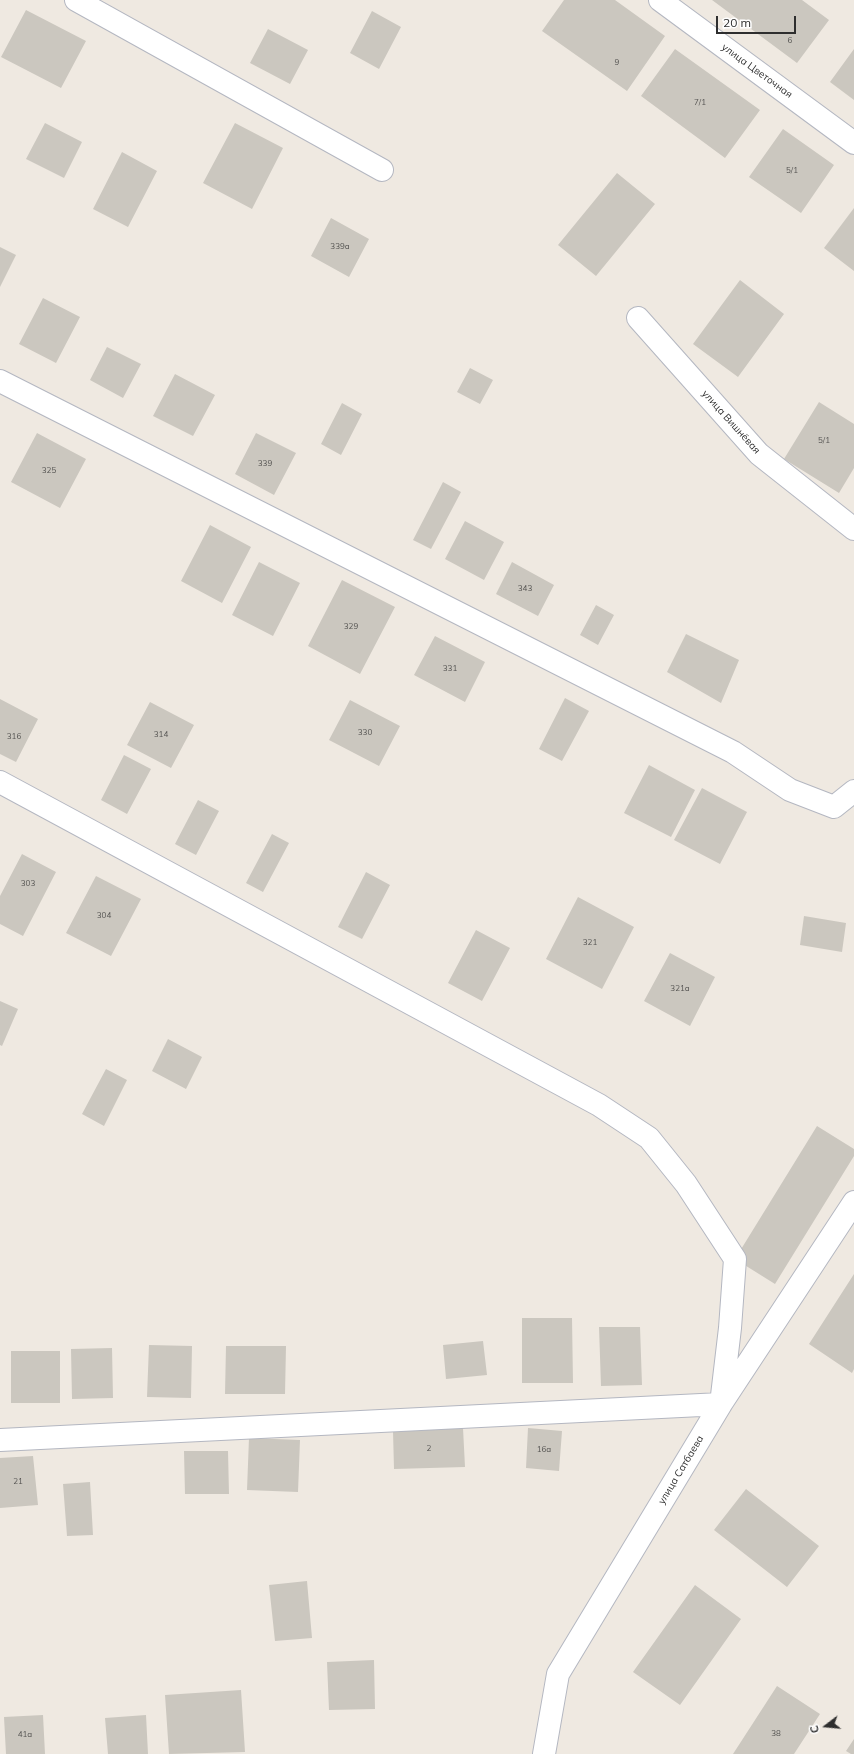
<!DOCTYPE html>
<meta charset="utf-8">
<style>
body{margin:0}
#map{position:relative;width:854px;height:1754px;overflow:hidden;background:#efe9e1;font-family:Mulish,sans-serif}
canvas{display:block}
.north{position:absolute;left:806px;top:1706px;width:40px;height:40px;-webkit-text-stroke:3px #fff;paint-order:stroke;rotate:254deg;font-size:11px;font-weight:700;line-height:16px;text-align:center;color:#2e2e2e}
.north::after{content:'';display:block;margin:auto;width:14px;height:18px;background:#2e2e2e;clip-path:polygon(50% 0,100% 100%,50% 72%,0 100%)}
.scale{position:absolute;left:716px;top:16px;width:80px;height:18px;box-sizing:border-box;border:2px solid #2e2e2e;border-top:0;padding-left:5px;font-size:12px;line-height:14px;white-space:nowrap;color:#2e2e2e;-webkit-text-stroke:3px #fff;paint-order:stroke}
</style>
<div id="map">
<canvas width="854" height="1754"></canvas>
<div class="north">С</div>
<div class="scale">20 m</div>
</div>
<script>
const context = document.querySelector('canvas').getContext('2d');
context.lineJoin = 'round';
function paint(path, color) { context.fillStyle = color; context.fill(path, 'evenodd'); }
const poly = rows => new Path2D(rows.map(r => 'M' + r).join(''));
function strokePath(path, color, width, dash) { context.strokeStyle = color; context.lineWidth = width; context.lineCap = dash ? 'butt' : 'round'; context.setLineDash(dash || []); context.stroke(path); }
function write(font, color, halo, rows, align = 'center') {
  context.font = font + ' Mulish,sans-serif'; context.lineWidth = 3; context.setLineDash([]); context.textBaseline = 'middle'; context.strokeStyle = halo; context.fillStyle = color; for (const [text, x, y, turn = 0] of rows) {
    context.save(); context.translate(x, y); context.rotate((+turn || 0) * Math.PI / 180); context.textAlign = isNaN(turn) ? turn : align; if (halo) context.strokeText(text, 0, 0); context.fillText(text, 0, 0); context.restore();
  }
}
paint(poly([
 [564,0,615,0,665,36,627,91,542,31],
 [712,0,802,0,829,20,797,63],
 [26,10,86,41,61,88,1,57],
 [372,11,401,27,379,69,350,53],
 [268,29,308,50,290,84,250,63],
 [675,49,760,110,725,158,641,96],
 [854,49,854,100,830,82],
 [45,123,82,142,64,178,26,159],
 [235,123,283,148,252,209,203,183],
 [783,129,834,165,801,213,749,177],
 [122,152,157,171,128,227,93,209],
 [617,173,655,204,596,276,558,245],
 [854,208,854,271,824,248],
 [331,218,369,239,349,277,311,256],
 [0,247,16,255,0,287],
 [740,280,784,314,738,377,693,344],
 [43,298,80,317,56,363,19,344],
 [107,347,141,364,123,398,90,380],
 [470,368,493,380,480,404,457,392],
 [175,374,215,395,193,436,153,416],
 [819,402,854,424,854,468,839,493,784,459],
 [342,403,362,414,341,455,321,444],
 [37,433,86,459,60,508,11,482],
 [256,433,296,453,274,495,235,474],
 [443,482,461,492,431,549,413,540],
 [465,521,504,542,484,580,445,559],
 [210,525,251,547,222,603,181,581],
 [259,562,300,583,273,636,232,615],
 [512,562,554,585,538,616,496,594],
 [342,580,395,607,360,674,308,646],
 [596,605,614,615,598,645,580,635],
 [686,634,739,660,721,703,667,672],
 [435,636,485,662,465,702,414,675],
 [565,698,589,711,562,761,539,749],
 [0,699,38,719,16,762,0,754],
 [350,700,400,726,379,766,329,740],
 [150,702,194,725,171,768,127,745],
 [124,755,151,769,127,814,101,800],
 [649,765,695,790,671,837,624,813],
 [702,788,747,812,720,864,674,840],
 [198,800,219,811,196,855,175,844],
 [272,834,289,843,263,892,246,883],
 [22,854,56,872,23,936,0,924,0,896],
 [366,872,390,885,362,939,338,927],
 [96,876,141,899,111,956,66,933],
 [578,897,634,927,602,989,546,959],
 [804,916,846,923,842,952,800,945],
 [476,930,510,948,482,1001,448,983],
 [670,953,715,977,690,1026,644,1001],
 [0,1001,18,1009,2,1046,0,1045],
 [168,1039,202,1057,186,1089,152,1071],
 [106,1069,127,1080,104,1126,82,1114],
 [817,1126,854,1149,854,1156,775,1284,735,1259],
 [854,1274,854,1369,852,1373,809,1344],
 [522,1318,572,1318,573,1383,522,1383],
 [599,1327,640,1327,642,1385,601,1386],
 [483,1341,487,1375,446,1379,443,1345],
 [149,1345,192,1346,191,1398,147,1397],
 [226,1346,286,1346,285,1394,225,1394],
 [112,1348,113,1398,72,1399,71,1349],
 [11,1351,60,1351,60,1403,11,1403],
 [463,1428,465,1467,394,1469,393,1431],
 [528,1428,562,1431,559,1471,526,1468],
 [249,1438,300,1440,298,1492,247,1490],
 [184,1451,228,1451,229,1494,185,1494],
 [33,1456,38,1505,0,1508,0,1458],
 [90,1482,93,1535,67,1536,63,1484],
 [746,1489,819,1546,787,1587,714,1530],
 [307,1581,312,1638,275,1641,269,1585],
 [695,1585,741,1619,680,1705,633,1672],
 [374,1660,375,1709,329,1710,327,1662],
 [777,1686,820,1714,794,1754,733,1754],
 [241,1690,245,1752,169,1754,165,1695],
 [43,1715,45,1754,6,1754,4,1717],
 [146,1715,148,1754,108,1754,105,1718],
 [854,1739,854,1754,851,1754,846,1751]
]), '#cbc7bf');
const street = poly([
 [76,0,382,170],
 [660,0,854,143],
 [638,318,759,454,854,529],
 [0,381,733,752,790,790,834,807,854,791],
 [0,782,599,1105,649,1138,686,1184,735,1259,730,1328,721,1404,0,1440],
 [544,1754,558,1674,721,1404,854,1202]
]);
strokePath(street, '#b4b7c1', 24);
strokePath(street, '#fff', 22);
write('8px', '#555452', null, [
 ["6",790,41],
 ["9",617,63],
 ["7/1",700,103],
 ["5/1",792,171],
 ["339а",340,247],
 ["5/1",824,441],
 ["339",265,464],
 ["325",49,471],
 ["343",525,589],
 ["329",351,627],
 ["331",450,669],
 ["330",365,733],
 ["314",161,735],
 ["316",14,737],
 ["303",28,884],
 ["304",104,916],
 ["321",590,943],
 ["321а",680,989],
 ["2",429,1449],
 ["16а",544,1450],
 ["21",18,1482],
 ["38",776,1734],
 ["41а",25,1735]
]);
write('10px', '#2e2e2e', '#fff', [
 ["улица Цветочная",757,71,36],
 ["улица Вишнёвая",731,422,48],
 ["улица Сатбаева",681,1470,-59]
]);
</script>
